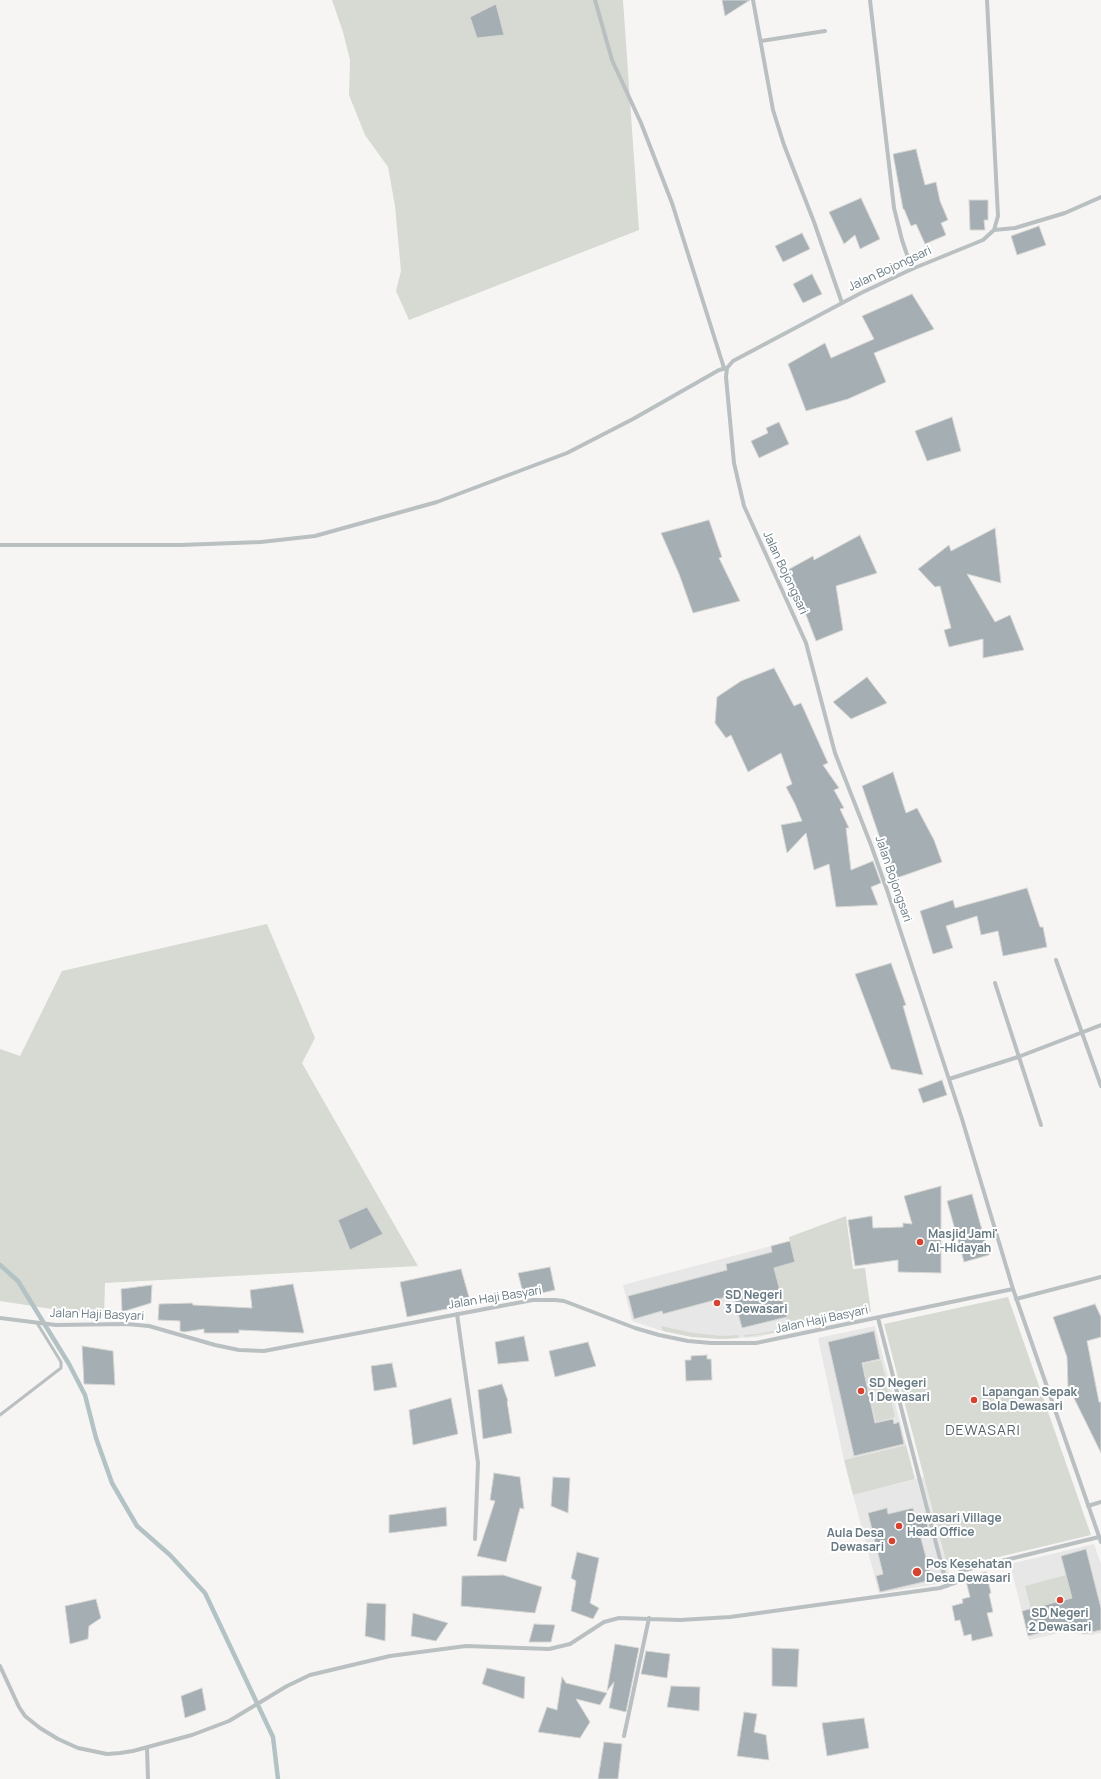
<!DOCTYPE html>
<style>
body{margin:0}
canvas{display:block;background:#f6f5f3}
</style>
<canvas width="1101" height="1779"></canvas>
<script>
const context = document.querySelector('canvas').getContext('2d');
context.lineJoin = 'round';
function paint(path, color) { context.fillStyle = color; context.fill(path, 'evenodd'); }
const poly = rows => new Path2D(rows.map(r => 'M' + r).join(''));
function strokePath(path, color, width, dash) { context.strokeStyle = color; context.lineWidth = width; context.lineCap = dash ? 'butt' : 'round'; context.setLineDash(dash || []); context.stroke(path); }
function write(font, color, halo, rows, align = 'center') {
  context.font = font + ' Manrope,sans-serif'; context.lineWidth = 4; context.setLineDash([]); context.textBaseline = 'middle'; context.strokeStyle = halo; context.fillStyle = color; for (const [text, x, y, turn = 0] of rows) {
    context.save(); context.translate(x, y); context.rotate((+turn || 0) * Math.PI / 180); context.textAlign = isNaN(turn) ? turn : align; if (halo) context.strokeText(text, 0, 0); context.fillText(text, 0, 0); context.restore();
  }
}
paint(poly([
 [790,1241,812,1325,757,1337,721,1339,692,1337,659,1330,632,1321,623,1285],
 [875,1326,906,1445,844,1460,818,1338],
 [924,1477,951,1582,879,1593,853,1495],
 [1094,1544,1101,1564,1101,1633,1092,1635,1064,1632,1029,1640,1010,1564]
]), '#e6e7e6');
paint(poly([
 [332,0,623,0,639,230,409,320,396,291,401,271,395,206,388,167,365,135,349,95,350,60,343,32],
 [267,924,315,1038,302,1063,418,1266,105,1283,104,1317,0,1301,0,1049,20,1056,62,971],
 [846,1216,853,1269,865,1268,871,1312,790,1330,745,1337,744,1335,757,1334,789,1328,774,1268,795,1262,789,1237],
 [1008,1297,1091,1535,948,1569,884,1324],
 [661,1326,693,1333,722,1336,738,1335,739,1338,721,1339,692,1337,663,1331],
 [881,1360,895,1417,876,1422,863,1364],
 [906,1445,915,1479,853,1495,844,1460],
 [1066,1575,1072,1598,1031,1609,1025,1586]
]), '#d6dad2');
strokePath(poly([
 [0,1265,18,1281,69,1364,85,1395,96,1438,112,1483,137,1526,170,1555,205,1593,273,1737,278,1779]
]), '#b3c2c4', 4.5);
const building = poly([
 [722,0,750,0,725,16,722,0],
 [496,4,504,35,477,38,470,17,496,4],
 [916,149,925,185,936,182,940,201,948,220,941,223,946,235,925,244,916,224,911,226,904,209,903,209,893,154,916,149],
 [861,198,880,239,860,249,855,235,844,244,829,212,861,198],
 [969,200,988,200,988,220,984,220,985,230,970,230,969,200],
 [1039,226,1046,245,1017,255,1011,236,1039,226],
 [802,233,810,249,783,262,775,246,802,233],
 [812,274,822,294,803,303,793,284,812,274],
 [912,294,934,329,874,353,886,382,848,399,806,411,788,364,825,343,831,358,874,339,862,316,912,294],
 [952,417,961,451,927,461,915,431,952,417],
 [779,422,789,444,759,458,751,441,768,433,766,428,779,422],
 [709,520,722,557,719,558,740,601,693,613,679,574,661,533,709,520],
 [995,528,1001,583,967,574,995,622,1010,615,1024,650,983,658,983,639,949,647,944,630,951,628,940,586,935,587,918,569,949,545,951,551,995,528],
 [860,535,877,573,836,586,843,630,816,641,803,607,800,609,784,572,813,556,814,560,860,535],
 [774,668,794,706,801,703,828,763,823,765,839,788,834,790,844,808,840,809,849,828,846,828,851,870,873,861,881,883,871,887,878,905,836,907,829,864,814,870,806,833,787,853,781,825,802,821,795,804,786,787,792,784,781,753,748,772,731,735,726,738,715,723,717,697,741,681,774,668],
 [867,677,887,703,851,719,833,702,867,677],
 [893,772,906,813,917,808,934,840,942,862,894,879,862,786,893,772],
 [1027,888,1040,927,1043,927,1047,947,1003,956,998,931,981,935,977,916,946,926,953,948,933,954,920,911,953,900,955,908,1027,888],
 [891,963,906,1005,903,1006,923,1075,891,1069,855,974,891,963],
 [942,1080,947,1095,923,1103,918,1089,942,1080],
 [941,1186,941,1273,898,1272,898,1260,855,1266,848,1220,872,1216,873,1228,903,1227,903,1223,912,1224,904,1196,941,1186],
 [972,1194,989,1255,964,1262,947,1201,972,1194],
 [367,1207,383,1234,350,1250,338,1220,367,1207],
 [790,1241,795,1262,774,1268,787,1317,742,1328,734,1298,731,1298,730,1296,663,1314,662,1311,634,1319,628,1296,727,1270,726,1264,772,1252,771,1246,790,1241],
 [550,1267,555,1290,524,1297,518,1273,550,1267],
 [461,1269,471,1304,407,1317,400,1282,461,1269],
 [293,1284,304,1333,239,1330,239,1333,204,1333,204,1329,184,1332,180,1331,180,1321,158,1320,159,1304,192,1303,193,1305,252,1308,250,1290,293,1284],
 [152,1285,151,1303,122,1312,121,1289,152,1285],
 [1095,1304,1101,1317,1101,1337,1087,1341,1099,1402,1101,1402,1101,1453,1068,1386,1067,1357,1053,1317,1095,1304],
 [874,1331,880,1359,862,1363,875,1423,893,1419,894,1424,899,1422,904,1444,854,1456,828,1342,874,1331],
 [524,1336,529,1361,498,1364,495,1342,524,1336],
 [588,1342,596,1366,555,1377,549,1351,588,1342],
 [82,1346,113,1351,115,1385,84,1384,82,1346],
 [707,1355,707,1359,711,1359,712,1380,686,1381,685,1360,691,1360,691,1356,707,1355],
 [392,1363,397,1387,374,1391,371,1366,392,1363],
 [502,1384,508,1401,507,1401,512,1433,483,1439,478,1390,502,1384],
 [451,1398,458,1434,413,1445,409,1410,451,1398],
 [494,1473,520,1477,524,1509,520,1508,506,1562,477,1556,495,1501,490,1500,494,1473],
 [553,1477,570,1478,568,1513,551,1506,553,1477],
 [446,1507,447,1526,389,1533,389,1515,446,1507],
 [887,1508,888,1514,913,1508,915,1516,925,1513,928,1528,919,1531,932,1580,880,1592,876,1576,883,1574,868,1513,887,1508],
 [1086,1549,1101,1608,1101,1630,1083,1634,1081,1623,1028,1636,1022,1611,1072,1598,1061,1556,1086,1549],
 [577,1552,599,1558,590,1603,599,1608,593,1619,571,1611,576,1581,571,1578,577,1552],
 [986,1572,991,1593,989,1594,993,1612,987,1613,993,1636,972,1641,971,1634,964,1636,960,1620,955,1621,952,1606,963,1603,962,1599,970,1597,965,1577,986,1572],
 [503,1575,542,1587,535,1613,461,1606,462,1576,503,1575],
 [96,1599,101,1618,89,1626,88,1639,70,1644,65,1606,96,1599],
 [367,1603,386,1604,385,1641,365,1636,367,1603],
 [413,1613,448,1623,436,1641,411,1636,413,1613],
 [534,1624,555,1625,551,1642,529,1642,534,1624],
 [615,1644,639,1648,626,1712,609,1708,614,1682,607,1691,615,1644],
 [772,1648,799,1649,797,1687,772,1686,772,1648],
 [646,1651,670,1654,667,1678,641,1674,646,1651],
 [487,1668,525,1677,524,1699,482,1684,487,1668],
 [562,1677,566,1683,607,1693,600,1705,576,1699,590,1722,580,1738,538,1732,547,1707,557,1710,562,1677],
 [671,1686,700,1687,699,1711,667,1707,671,1686],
 [202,1688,206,1710,185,1718,181,1696,202,1688],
 [744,1712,757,1714,754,1732,766,1735,769,1760,737,1756,744,1712],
 [864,1718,869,1748,827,1756,822,1723,864,1718],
 [604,1742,622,1744,618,1779,598,1779,604,1742]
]);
paint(building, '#a5aeb2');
strokePath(building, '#d7d7d5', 1);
strokePath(poly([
 [0,1415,61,1368,61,1362,37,1323]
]), '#bac0c2', 3);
strokePath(poly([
 [595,0,612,60,641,123,672,203,724,368],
 [753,0,773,110,784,145,814,222,842,303],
 [870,0,894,208,902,240,912,269],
 [987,0,998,216,994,230,983,240,912,269,861,293,733,361,727,368,726,377,734,463,744,506,806,643,835,753,871,845,887,890,962,1119,1013,1289,1101,1542],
 [761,41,825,31],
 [994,230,1015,228,1065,213,1101,197],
 [0,545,180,545,261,542,315,536,437,502,567,453,633,419,719,370,727,368],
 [1056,960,1101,1086],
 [995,983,1041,1125],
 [949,1079,1018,1057,1101,1025],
 [1016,1299,1101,1277],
 [457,1314,478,1463,475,1539],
 [0,1318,56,1325,126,1324,149,1326,215,1345,239,1350,264,1351,506,1305,533,1300,555,1300,564,1301,635,1328,659,1335,688,1341,711,1343,756,1343,1013,1289],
 [878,1318,947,1586],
 [1088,1506,1101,1502],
 [0,1666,19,1707,25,1716,40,1728,58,1739,78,1748,107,1754,120,1753,133,1751,192,1735,229,1721,287,1686,310,1675,390,1656,466,1646,549,1649,570,1644,604,1622,619,1618,680,1620,730,1617,940,1588,957,1582,957,1576,961,1571,1099,1537],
 [624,1736,649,1618],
 [147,1748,148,1779]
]), '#bac0c2', 4);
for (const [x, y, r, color] of [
 [920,1242,4,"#d74331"],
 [717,1303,4,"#d74331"],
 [861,1391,4,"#d74331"],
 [974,1400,4,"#d74331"],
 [899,1526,4,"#d74331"],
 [892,1541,4,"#d74331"],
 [917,1572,5,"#d74331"],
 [1060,1600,4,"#d74331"]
]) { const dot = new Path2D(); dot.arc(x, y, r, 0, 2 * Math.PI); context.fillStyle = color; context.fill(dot); strokePath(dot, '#fff', 1.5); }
write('12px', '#677982', '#fff', [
 ["Jalan Bojongsari",890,269,-25],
 ["Jalan Bojongsari",785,573,65],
 ["Jalan Bojongsari",893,879,71],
 ["Jalan Haji Basyari",495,1298,-9],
 ["Jalan Haji Basyari",97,1315,2],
 ["Jalan Haji Basyari",822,1320,-12]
]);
write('bold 12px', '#677982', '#fff', [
 ["Masjid Jami'",928,1235],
 ["Al-Hidayah",928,1249],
 ["SD Negeri",725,1296],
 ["3 Dewasari",725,1310],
 ["SD Negeri",869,1384],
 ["1 Dewasari",869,1398],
 ["Lapangan Sepak",982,1393],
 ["Bola Dewasari",982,1407],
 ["Dewasari Village",907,1519],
 ["Head Office",907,1533],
 ["Aula Desa",884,1534,"right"],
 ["Dewasari",884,1548,"right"],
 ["Pos Kesehatan",926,1565],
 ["Desa Dewasari",926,1579],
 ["SD Negeri",1060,1614,"center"],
 ["2 Dewasari",1060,1628,"center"]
], 'left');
context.letterSpacing = '1px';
write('14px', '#546167', '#fff', [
 ["DEWASARI",983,1431]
]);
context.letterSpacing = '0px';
</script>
